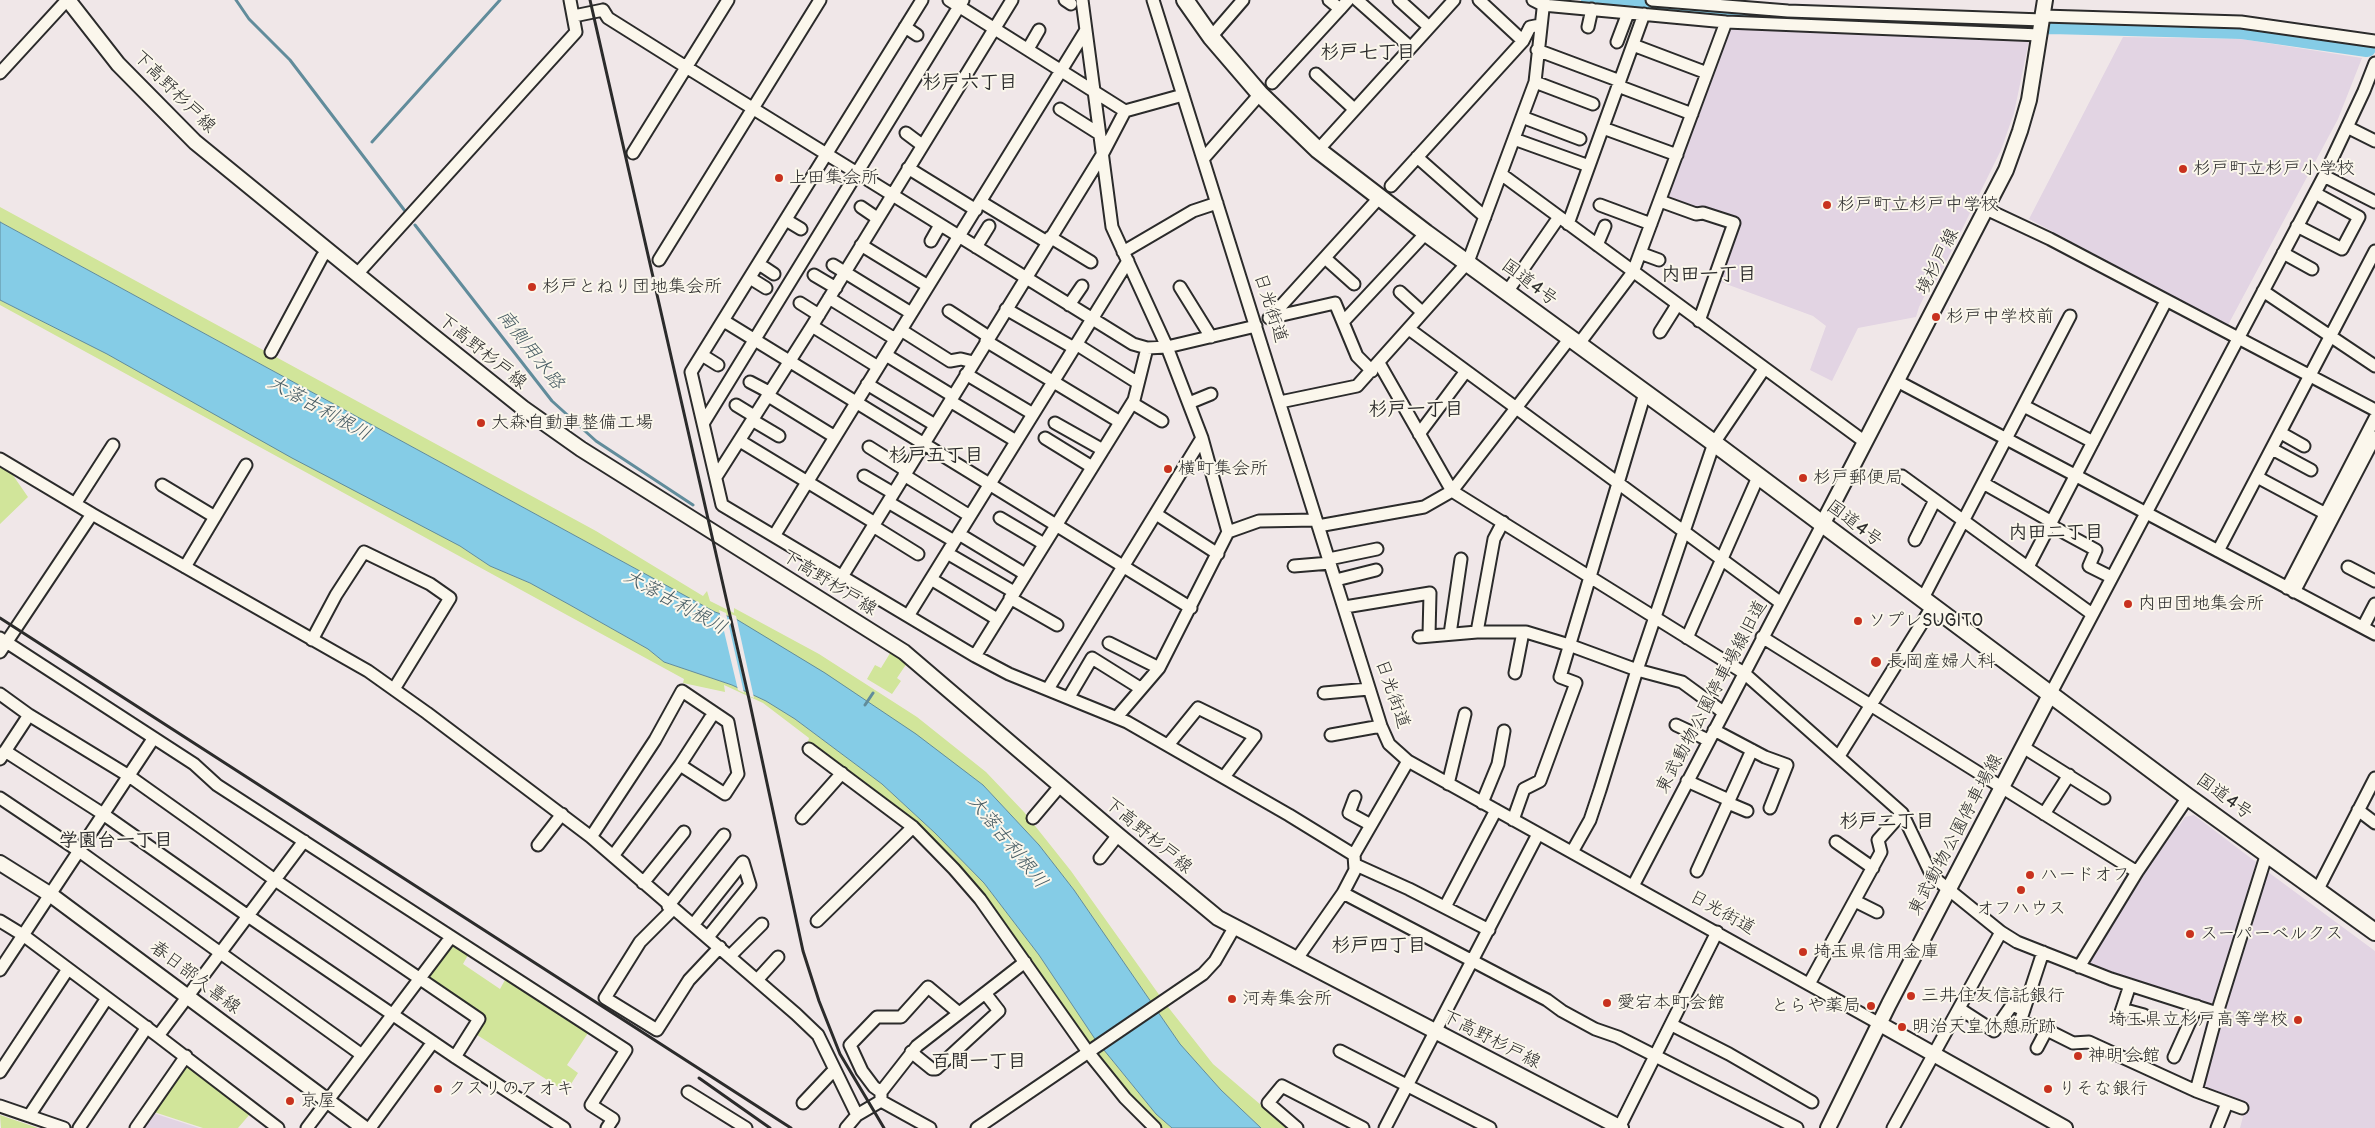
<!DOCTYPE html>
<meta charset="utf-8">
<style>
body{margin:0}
canvas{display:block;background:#f0e7e8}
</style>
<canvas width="2375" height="1128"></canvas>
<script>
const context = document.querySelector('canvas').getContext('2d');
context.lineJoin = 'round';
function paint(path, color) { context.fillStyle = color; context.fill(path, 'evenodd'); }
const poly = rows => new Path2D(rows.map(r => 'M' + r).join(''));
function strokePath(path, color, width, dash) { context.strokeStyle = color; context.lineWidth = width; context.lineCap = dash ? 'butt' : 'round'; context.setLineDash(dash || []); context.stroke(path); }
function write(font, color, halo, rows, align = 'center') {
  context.font = font + ' Pangolin,"Klee One",sans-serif'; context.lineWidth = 4; context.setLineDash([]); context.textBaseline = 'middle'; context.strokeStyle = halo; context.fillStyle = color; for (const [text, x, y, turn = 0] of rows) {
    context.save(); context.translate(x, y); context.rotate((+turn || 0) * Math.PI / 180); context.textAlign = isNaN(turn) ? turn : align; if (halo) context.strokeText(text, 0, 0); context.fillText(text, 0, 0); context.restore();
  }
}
paint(poly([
 [1730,27,2030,36,2014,113,2001,150,1938,278,1928,289,1919,307,1916,317,1858,328,1832,381,1810,370,1826,326,1813,316,1718,281,1740,223,1664,200],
 [2123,37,2241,39,2362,58,2338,119,2228,325,2029,219],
 [2194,815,2256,862,2216,1005,2213,1008,2090,967,2089,962,2175,825,2179,826,2185,817],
 [2264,869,2375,951,2375,1128,2240,1128,2246,1105,2202,1088],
 [153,1113,199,1128,143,1128]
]), '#e2d4e3');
paint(poly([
 [0,207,596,531,703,596,707,591,710,601,734,613,734,608,819,654,917,717,986,772,1024,812,1071,871,1160,996,1160,1000,1164,1007,1168,1007,1213,1064,1288,1128,1261,1128,1221,1090,1180,1044,1074,890,1039,845,983,785,736,619,715,612,0,222],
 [0,300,107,354,460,546,490,566,530,583,570,605,648,649,664,662,732,685,767,701,795,719,882,784,935,833,984,883,1039,955,1095,1039,1156,1114,1172,1128,1160,1128,1123,1091,1095,1054,1092,1045,1088,1044,916,826,808,742,809,738,763,703,724,685,725,692,683,683,684,679,0,305],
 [0,465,10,471,28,497,0,524],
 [892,650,907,663,897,678,901,681,892,694,867,679,875,665,881,668],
 [449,946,456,946,468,955,463,964,500,989,505,980,588,1033,567,1065,578,1073,566,1092,474,1033,483,1016,429,979,429,974],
 [187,1066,191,1067,250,1114,238,1128,203,1128,154,1112],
 [0,1115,38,1128,1,1128]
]), '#d1e59a');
const water = poly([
 [0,222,715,612,736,619,825,673,916,734,983,785,1039,845,1074,890,1180,1044,1221,1090,1261,1128,1172,1128,1156,1114,1095,1039,1039,955,984,883,935,833,882,784,795,719,766,701,732,685,664,662,648,649,570,605,530,583,490,566,460,546,292,458,107,354,0,300,0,222]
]);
paint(water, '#85cce6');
strokePath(water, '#618c9b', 1);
paint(poly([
 [719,610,726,613,744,693,738,690],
 [728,613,736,616,754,698,747,695]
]), '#f0e7e8');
strokePath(poly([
 [236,0,249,19,290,60,405,211],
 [372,142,500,0],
 [415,225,552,401,596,441,693,505],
 [865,705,873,693]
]), '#618c9b', 3);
strokePath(poly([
 [1590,0,1739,16,2031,27,2051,25,2242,30,2367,48]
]), '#85cce6', 18);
const minor = poly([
 [922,0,691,372,722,505,975,656],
 [949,0,1125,111],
 [1065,0,1071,4],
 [1082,0,1112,227,1167,347,1202,438,1228,532,1259,521,1316,520],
 [1153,0,1381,726,1389,744,1408,761,1880,1024],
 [1329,0,1340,9,1348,0],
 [1357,0,1410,47],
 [1399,0,1429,27],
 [1479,0,1523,41],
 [1533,0,1543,5,1726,22,2040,35],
 [1652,0,1788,11,2043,20],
 [603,10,608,18,686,67,1133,344,1147,348,1167,347,1256,326],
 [574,16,603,10],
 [2043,16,2241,22,2375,41],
 [905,27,917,35],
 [1588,27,1592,9],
 [1211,37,1243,0],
 [1617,42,1628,13],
 [1633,45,1707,73],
 [1028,49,1039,30],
 [1537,50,1620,81],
 [0,73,67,0],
 [1316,74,1354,109],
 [1535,82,1593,104],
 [1272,83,1340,9],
 [1618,86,1692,114],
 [1060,109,1098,133],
 [1522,117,1580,139],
 [2347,127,2375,141],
 [1603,128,1677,155],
 [906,133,922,145],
 [1514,139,1589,166],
 [1318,150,1454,0],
 [633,153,728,0],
 [1417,157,1485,217],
 [1203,159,1260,94],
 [908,168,976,210],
 [1501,174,1865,442],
 [2324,176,2375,202],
 [1391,186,1523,41,1530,27,1540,25],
 [1660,201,1696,214,1703,213,1734,223,1699,321],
 [981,202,1047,242],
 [1600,205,1651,224],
 [861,207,877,218],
 [1986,209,2050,239,2375,410],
 [786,220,801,229],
 [1568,224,1644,14],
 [2297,226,2342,249,2359,217,2315,193],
 [1050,237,1091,262],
 [931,241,940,225],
 [861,245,928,286],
 [1597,245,1605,226],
 [976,247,989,226],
 [1123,252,1193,211,1217,203],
 [1640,253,1659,260],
 [2283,253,2312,269],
 [1325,258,1354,284],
 [659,260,820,0],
 [759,264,774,274],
 [833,265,911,313],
 [358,273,576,32,570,0],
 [814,275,836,288],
 [750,278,766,288],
 [1180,287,1211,337],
 [2263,291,2375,366],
 [1400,292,1422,312],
 [1507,292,1559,217],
 [829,298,895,339],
 [800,303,819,315],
 [1069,305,1082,286],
 [1006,309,1074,348],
 [949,311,989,337],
 [1269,318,1335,303,1357,356,1372,371],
 [1270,318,1379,198],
 [724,321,1191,608],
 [1343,322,1426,233],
 [812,326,878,367],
 [1409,329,1781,603],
 [901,330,950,361,961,359,973,362],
 [1660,332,1677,305],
 [1570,338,1452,491,1744,673,1902,813,1932,876,2001,932,2017,942,2111,979,2217,1013,2267,853],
 [986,341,1120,422],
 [1076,344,1138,383],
 [1578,345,1633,272,1726,22],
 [1147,348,1134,400,975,656,1009,674,1127,722,1289,815,1354,855],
 [271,352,322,257,328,250],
 [702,355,718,365],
 [886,355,953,396],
 [966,374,1033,414],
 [1897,381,2375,634],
 [750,382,769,392],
 [867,384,935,425],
 [767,395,835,437],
 [950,401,1016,441],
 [1280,402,1357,386,1468,262,1535,82,1544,0],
 [1132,403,1162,421],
 [1189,403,1211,394],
 [736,405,754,416],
 [2024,406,2093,442],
 [752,420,779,436],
 [704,422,963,0],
 [1055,423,1103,450],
 [2281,433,2304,446],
 [1419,434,1466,371],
 [1045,438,1092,467],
 [740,441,875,523],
 [869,447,907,471],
 [2272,449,2311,470],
 [0,459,92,514],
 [904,475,970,516],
 [864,476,893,493],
 [1902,476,2092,614],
 [716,477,812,326,1012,0],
 [2257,477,2326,514],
 [1983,483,2052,522],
 [162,485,215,517],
 [888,502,954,541],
 [75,504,113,445],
 [1156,514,1218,554],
 [1000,518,1044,544],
 [2050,525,2096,550,2089,566,2111,577],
 [873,526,918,554],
 [1318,526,1424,507,1452,491,1379,363],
 [959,534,1025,574],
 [774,536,1086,30],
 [1915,540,1935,500],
 [2218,551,2375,251],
 [947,553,1014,592],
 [1329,559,1377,549],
 [1294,566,1330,563],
 [185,567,246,465],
 [2028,567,2166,301],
 [2348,567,2375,581],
 [843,575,1102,155,1125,111,1183,95],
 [931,579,997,619],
 [1336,580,1376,570],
 [2287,588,2375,418],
 [2294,592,2375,437],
 [1010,598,1057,625],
 [1922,600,2070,316],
 [1345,607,1430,593,1429,635],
 [908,616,1128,261],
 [2363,627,2375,604],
 [1477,632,1494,539,1503,522],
 [1450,634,1461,559],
 [1419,637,1477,632,1526,632,1569,645,1637,670,1682,682,1723,712],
 [1762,637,2137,872],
 [0,638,194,764,217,785,626,1050,591,1105,613,1119,607,1128],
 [1687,638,1758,477],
 [312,640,336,595,364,552,430,584,450,598,394,689],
 [1109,643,1159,668],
 [0,652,92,514,368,671,427,713,591,837,796,1014,818,1035,857,1115,881,1101,930,1128],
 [1515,673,1523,632],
 [1048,689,1202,438],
 [1324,693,1369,689],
 [2051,693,2324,176,2364,91,2375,63],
 [0,694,29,715,129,776,275,880,479,1019,455,1057],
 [1069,697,1092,658,1140,688],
 [1117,717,1159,668,1228,532],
 [1676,725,1708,740],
 [1714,730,1765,757,1787,765,1770,808],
 [1331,735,1381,726],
 [1168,745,1198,708,1255,736,1224,777],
 [2023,747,2104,798],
 [809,749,913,827,954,869,980,899,1088,1052,1125,1098,1155,1128],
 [5,751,103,814,248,916,455,1057,564,1128],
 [1839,756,1932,607],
 [0,759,29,715],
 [1687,781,1729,800],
 [1448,784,1465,714],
 [1355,797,1349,813,1371,825],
 [0,798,79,851,362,1055],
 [1482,803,1498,764,1504,731],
 [1728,803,1747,811],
 [2358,810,2375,823],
 [2044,814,2069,775],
 [802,818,842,773],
 [1033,818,1060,786],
 [1513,820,1524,789,1540,781,1576,683,1560,677,1645,393],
 [591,837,655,740,682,691,728,722,738,774,725,794,680,765],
 [1836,842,1873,868],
 [538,845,562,814],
 [1572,852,1590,820,1600,790,1637,670,1714,443,1764,369],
 [613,856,680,765,713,714],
 [1100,858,1118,835],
 [1356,865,1409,889,1489,930],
 [1697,871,1752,750],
 [643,883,684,832],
 [1633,886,1822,525],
 [2318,889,2375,778],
 [1343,893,1547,1000,1562,1011,1595,1029,1618,1037,1797,1128],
 [1855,901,1877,912],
 [668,906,724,835],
 [1445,907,1496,810],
 [673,909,640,942,605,998,657,1030,689,980,720,947],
 [0,921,23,935,158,1036,278,1128],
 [817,921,913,827],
 [693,925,743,862,750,885,708,937],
 [2043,952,2020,1022,2051,1032,2073,1043,2089,1042,2196,1091,2217,1013],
 [730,956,762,924],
 [1296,960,1343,893,1355,870,1354,855,1356,851,1408,761],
 [2079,967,2137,872,2188,797],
 [0,970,153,739],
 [757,980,778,957],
 [1809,984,1881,852,1878,840,1902,813],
 [1960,1009,1994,1031,2012,1005,2024,1010],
 [2122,1009,2144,1015],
 [2119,1018,2130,985],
 [1672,1025,1729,1054,1812,1102],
 [158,1036,304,841],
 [2037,1048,2046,1031],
 [1340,1051,1490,1128],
 [911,1052,932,1069,936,1069,999,1011,985,993],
 [2174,1057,2197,1006],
 [0,1072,68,969],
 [2196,1091,2242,1108],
 [688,1092,746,1128],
 [881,1092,917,1046,1025,962],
 [881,1101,881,1092,874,1087,862,1071,850,1045,877,1017,901,1017,928,987,959,1013],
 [803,1103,834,1070],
 [0,1106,64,1128],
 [29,1116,107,998],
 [79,1128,147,1027],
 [136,1128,186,1056],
 [307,1128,451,937],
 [370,1128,433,1042],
 [846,1128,857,1115],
 [977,1128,1203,974,1215,961,1234,928],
 [1297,1128,1268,1103,1282,1086,1363,1128],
 [1385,1128,1538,834],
 [1619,1128,1717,932],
 [1893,1128,2001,932],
 [2217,1128,2227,1103]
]);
const major = poly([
 [68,0,118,64,195,142,428,332,523,408,581,449,904,652,1118,835,1218,918,1621,1128],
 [1822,525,2006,170,2020,131,2029,100,2045,0],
 [0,863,51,895,364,1128],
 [1880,1024,2065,1128],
 [1828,1128,1889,1004,2051,693]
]);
const highway = poly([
 [1185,0,1211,37,1260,94,1318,150,1426,233,1714,443,2188,797,2375,932]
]);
strokePath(minor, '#2b2b2b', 15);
strokePath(major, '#2b2b2b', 18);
strokePath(highway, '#2b2b2b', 20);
strokePath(minor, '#fbf7ec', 11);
strokePath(major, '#fbf7ec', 14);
strokePath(highway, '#fbf7ec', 16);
strokePath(poly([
 [590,0,749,699,803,951,819,1001,840,1054,884,1128],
 [0,618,791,1128],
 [699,1078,770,1128]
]), '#2b2b2b', 3);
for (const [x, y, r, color] of [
 [2183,169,5,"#c8321e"],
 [779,178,5,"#c8321e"],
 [1827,205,5,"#c8321e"],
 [532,287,5,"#c8321e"],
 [1936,317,5,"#c8321e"],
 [481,423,5,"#c8321e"],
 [1168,469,5,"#c8321e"],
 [1803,478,5,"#c8321e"],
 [2128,604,5,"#c8321e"],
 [1858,621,5,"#c8321e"],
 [1876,662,6,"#c8321e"],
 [2030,875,5,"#c8321e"],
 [2021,890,5,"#c8321e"],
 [2190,934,5,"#c8321e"],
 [1803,952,5,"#c8321e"],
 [1911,996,5,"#c8321e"],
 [1232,999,5,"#c8321e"],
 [1607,1003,5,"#c8321e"],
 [1871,1006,5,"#c8321e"],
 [2298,1020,5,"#c8321e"],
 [1902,1027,5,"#c8321e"],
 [2078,1056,5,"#c8321e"],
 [438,1089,5,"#c8321e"],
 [2048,1089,5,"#c8321e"],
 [290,1101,5,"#c8321e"]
]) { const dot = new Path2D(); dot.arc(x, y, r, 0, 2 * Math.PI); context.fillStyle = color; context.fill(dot); strokePath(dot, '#fbf7ec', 2); }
write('18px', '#2b2b2b', '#fbf7ec', [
 ["下高野杉戸線",174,92,45],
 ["境杉戸線",1938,262,-63],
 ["国道4号",1529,283,37],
 ["日光街道",1270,308,72],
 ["下高野杉戸線",482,352,39],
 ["国道4号",1854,524,37],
 ["下高野杉戸線",829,583,32],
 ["日光街道",1392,694,71],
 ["東武動物公園停車場線旧道",1712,697,-62],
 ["国道4号",2224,797,36],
 ["東武動物公園停車場線",1956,835,-62],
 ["下高野杉戸線",1148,836,40],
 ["日光街道",1722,913,29],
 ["春日部久喜線",195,978,37],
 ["下高野杉戸線",1491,1040,27]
]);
write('18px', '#2b2b2b', '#fbf7ec', [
 ["杉戸町立杉戸小学校",2193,169],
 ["上田集会所",789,178],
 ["杉戸町立杉戸中学校",1837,205],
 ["杉戸とねり団地集会所",542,287],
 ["杉戸中学校前",1946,317],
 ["大森自動車整備工場",491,423],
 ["横町集会所",1178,469],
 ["杉戸郵便局",1813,478],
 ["内田団地集会所",2138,604],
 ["ソプレSUGITO",1868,621],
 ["長岡産婦人科",1887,662],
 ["ハードオフ",2040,875],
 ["オフハウス",2021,909,"center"],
 ["スーパーベルクス",2200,934],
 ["埼玉県信用金庫",1813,952],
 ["三井住友信託銀行",1921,996],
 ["河寿集会所",1242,999],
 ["愛宕本町会館",1617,1003],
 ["とらや薬局",1861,1006,"right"],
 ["埼玉県立杉戸高等学校",2288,1020,"right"],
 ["明治天皇休憩所跡",1912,1027],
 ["神明会館",2088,1056],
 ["クスリのアオキ",448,1089],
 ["りそな銀行",2058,1089],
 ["京屋",300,1101]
], 'left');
write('bold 19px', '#2b2b2b', '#fbf7ec', [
 ["杉戸七丁目",1368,53],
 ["杉戸六丁目",970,83],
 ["内田一丁目",1709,275],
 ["杉戸一丁目",1416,410],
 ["杉戸五丁目",936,456],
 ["内田二丁目",2056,533],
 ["杉戸二丁目",1887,822],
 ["学園台一丁目",116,841],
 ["杉戸四丁目",1379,946],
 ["百間一丁目",979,1062]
]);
write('italic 19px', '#465b63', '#fbf7ec', [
 ["南側用水路",530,350,52],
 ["大落古利根川",319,409,29],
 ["大落古利根川",675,603,29],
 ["大落古利根川",1007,842,51]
]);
</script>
